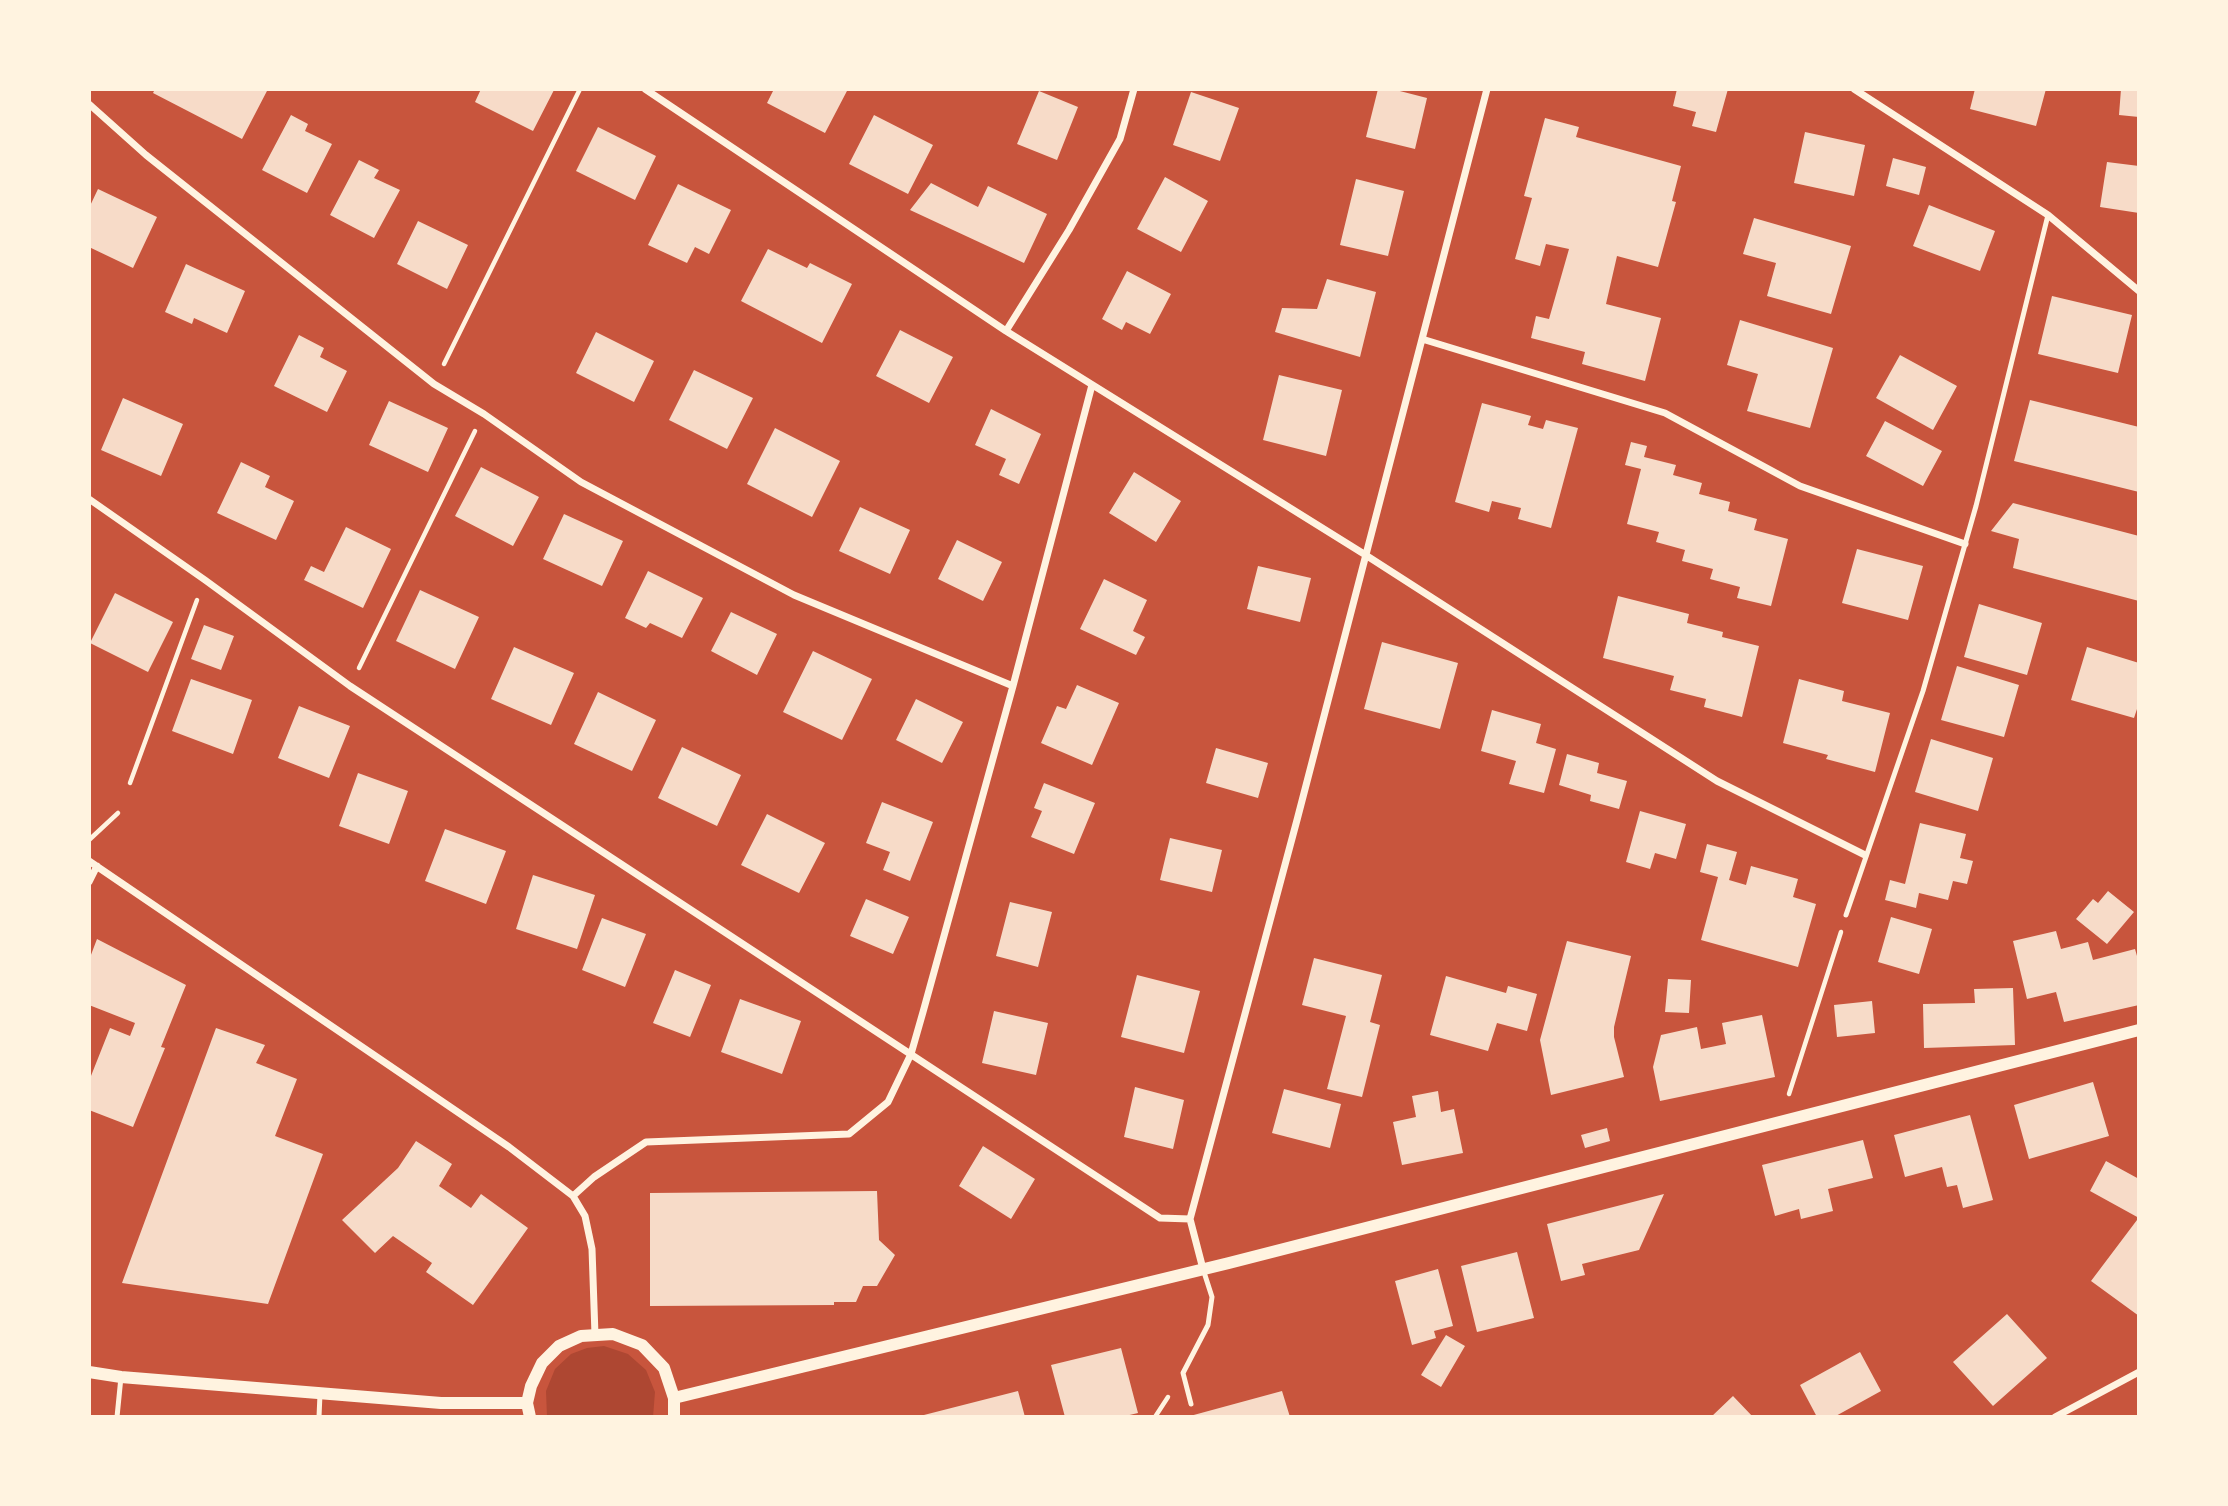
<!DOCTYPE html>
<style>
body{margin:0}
#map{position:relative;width:2228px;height:1506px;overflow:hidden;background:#c8553d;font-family:Manrope,sans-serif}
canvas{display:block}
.frame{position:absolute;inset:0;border:91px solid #fff3e0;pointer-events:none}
</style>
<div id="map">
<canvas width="2228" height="1506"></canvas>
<div class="frame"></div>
</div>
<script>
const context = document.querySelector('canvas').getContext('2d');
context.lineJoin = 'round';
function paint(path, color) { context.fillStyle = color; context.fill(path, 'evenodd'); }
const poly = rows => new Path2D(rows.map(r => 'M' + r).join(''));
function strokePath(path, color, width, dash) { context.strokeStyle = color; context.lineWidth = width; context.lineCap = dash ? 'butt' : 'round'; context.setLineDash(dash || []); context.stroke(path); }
paint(poly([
 [604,1346,628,1354,646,1370,655,1392,653,1417,547,1417,546,1391,555,1369,571,1354,587,1348]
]), '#ae4732');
paint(poly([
 [155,89,268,89,242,139,153,93],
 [481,89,552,89,554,90,533,131,475,102],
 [774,89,848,89,825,133,767,103],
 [1378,89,1392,89,1427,98,1415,149,1366,137],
 [1677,89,1728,89,1716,132,1692,126,1696,112,1673,106],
 [1975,89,2046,89,2036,126,1970,109],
 [2121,89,2139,89,2139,117,2119,115],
 [1039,91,1078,107,1057,160,1017,144],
 [1191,92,1239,108,1220,161,1173,145],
 [291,115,308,124,305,131,332,144,307,193,262,170],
 [874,115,933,145,908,194,849,164],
 [1545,118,1579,127,1576,137,1681,166,1672,201,1676,202,1658,267,1617,256,1606,304,1661,318,1645,381,1582,364,1585,352,1531,338,1536,316,1549,319,1569,249,1546,244,1540,266,1515,259,1532,198,1524,196],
 [598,127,656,156,635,200,576,171],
 [1805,132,1865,145,1854,196,1794,183],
 [1893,158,1926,167,1919,195,1886,186],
 [359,160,379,170,374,178,400,190,374,238,330,215],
 [2107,162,2139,166,2139,213,2100,207],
 [1165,177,1208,201,1181,252,1137,229],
 [1356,179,1404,191,1388,256,1340,245],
 [931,183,978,207,988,186,1047,214,1024,263,910,210],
 [678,184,731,210,709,254,695,247,687,263,648,245],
 [98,189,157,217,133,268,89,247,89,208],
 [1929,205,1995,231,1980,271,1913,246],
 [1754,218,1851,246,1831,314,1767,296,1776,263,1743,254],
 [418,221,468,245,447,289,397,264],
 [768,249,807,268,810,263,852,284,822,343,741,301],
 [186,264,245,291,227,333,194,318,192,324,165,312],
 [1127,271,1171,294,1150,334,1126,322,1122,330,1102,319],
 [1327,279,1376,292,1360,357,1275,332,1282,308,1317,309],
 [2052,296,2132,315,2118,373,2038,354],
 [1740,320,1833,348,1810,428,1747,411,1758,374,1727,365],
 [900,330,953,357,929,403,876,376],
 [596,332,654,361,634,402,576,373],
 [299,335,324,348,320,357,347,371,327,412,274,386],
 [1900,355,1957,386,1933,430,1876,398],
 [694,370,753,398,727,449,669,420],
 [1279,375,1342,390,1326,456,1263,440],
 [123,398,183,424,161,476,101,450],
 [2030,400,2139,427,2139,492,2014,461],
 [389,401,448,428,428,472,369,445],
 [1482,403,1531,416,1528,425,1543,429,1546,420,1578,428,1551,528,1518,519,1521,508,1492,501,1489,512,1455,502],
 [991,409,1041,434,1019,484,999,475,1006,459,975,445],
 [1885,421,1942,451,1923,486,1866,456],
 [775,428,840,461,812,517,747,484],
 [1631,442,1647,446,1644,457,1676,465,1673,475,1702,483,1699,494,1730,502,1728,511,1757,519,1754,530,1788,539,1771,606,1737,598,1740,587,1710,579,1713,569,1682,561,1685,550,1656,542,1659,532,1627,524,1641,469,1625,465],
 [241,462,270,476,265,487,294,501,276,540,217,513],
 [481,467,539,497,513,546,455,516],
 [1134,472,1181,501,1156,542,1109,513],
 [2013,503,2139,536,2139,601,2013,568,2019,539,1991,531],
 [860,507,910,530,890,574,839,551],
 [564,514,623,541,602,586,543,559],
 [346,527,391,549,363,608,304,580,311,566,324,572],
 [957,540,1002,562,983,601,938,579],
 [1857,549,1923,566,1908,620,1842,603],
 [1258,566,1311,578,1300,622,1247,609],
 [648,571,703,598,682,638,650,623,646,628,625,618],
 [1104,579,1147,600,1133,631,1145,637,1136,655,1080,629],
 [420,590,479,617,455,669,396,641],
 [115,593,173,622,148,672,90,643],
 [1618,596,1689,614,1687,623,1723,632,1722,637,1759,646,1742,717,1704,707,1706,699,1670,690,1674,676,1603,658],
 [1979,604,2042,623,2027,675,1964,657],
 [731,612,777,634,757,675,711,651],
 [204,625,234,636,221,670,191,659],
 [1382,642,1458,663,1440,729,1364,709],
 [514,647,574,673,551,725,491,699],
 [2087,647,2139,663,2139,703,2134,718,2071,700],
 [813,651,872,679,842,740,783,712],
 [1957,666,2019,685,2004,737,1941,720],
 [191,679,252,700,233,754,172,731],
 [1799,679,1844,691,1842,701,1890,713,1875,772,1826,759,1828,755,1783,743],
 [1077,685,1119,703,1092,765,1041,743,1057,706,1066,709],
 [598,692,656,720,632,771,574,744],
 [916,699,963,722,942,763,896,740],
 [299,706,350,726,329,778,278,758],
 [1492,710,1541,724,1536,743,1556,749,1544,793,1509,784,1516,761,1481,751],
 [1931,739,1993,758,1978,811,1915,792],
 [682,747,741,775,717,826,658,798],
 [1216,748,1268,763,1258,798,1206,783],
 [1567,754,1599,763,1597,773,1627,781,1619,809,1590,801,1591,795,1559,785],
 [358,773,408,791,389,844,339,826],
 [1044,783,1095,803,1074,854,1031,837,1042,811,1034,808],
 [882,802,933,822,910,881,883,870,890,852,866,843],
 [1640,811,1686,824,1676,859,1655,853,1650,869,1626,862],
 [767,814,825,843,799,893,741,865],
 [1920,823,1966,834,1960,858,1973,861,1967,884,1953,881,1948,900,1919,893,1916,908,1885,900,1890,880,1905,884],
 [445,829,506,851,486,904,425,881],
 [1170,838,1222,850,1212,892,1160,880],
 [1707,844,1737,852,1729,880,1746,885,1751,866,1798,879,1793,897,1816,904,1798,967,1701,940,1718,877,1700,872],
 [533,875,595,895,577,949,516,929],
 [2108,891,2134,912,2107,944,2076,919,2093,899,2098,903],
 [866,899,909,917,893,954,850,936],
 [1010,902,1052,912,1038,967,996,956],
 [1891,917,1932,929,1919,974,1878,962],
 [602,918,646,934,625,987,582,970],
 [2056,931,2061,949,2088,942,2093,960,2135,949,2139,963,2139,1005,2064,1022,2056,992,2027,999,2013,941],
 [97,939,186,985,161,1047,165,1048,133,1127,89,1110,89,1081,110,1028,130,1036,135,1023,89,1005,89,960],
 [1567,941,1631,956,1614,1027,1614,1037,1624,1077,1551,1095,1540,1040],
 [1314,958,1382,975,1370,1022,1380,1025,1362,1097,1327,1089,1346,1016,1302,1005],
 [675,970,711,985,690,1037,653,1023],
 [1137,975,1200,991,1184,1053,1121,1037],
 [1446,976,1506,993,1508,986,1537,994,1527,1031,1497,1023,1488,1051,1430,1035],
 [1668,979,1691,980,1689,1013,1665,1012],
 [2013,988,2015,1045,1924,1048,1923,1004,1975,1003,1974,989],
 [740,999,801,1021,782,1074,721,1052],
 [1872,1001,1875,1033,1837,1037,1834,1005],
 [994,1011,1048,1023,1036,1075,982,1063],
 [1762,1015,1775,1077,1660,1101,1653,1067,1661,1035,1697,1027,1701,1049,1726,1044,1722,1023],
 [216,1028,265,1045,256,1063,297,1079,275,1136,323,1154,268,1304,122,1283],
 [2093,1082,2109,1136,2029,1159,2014,1105],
 [1135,1087,1184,1100,1173,1149,1124,1137],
 [1284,1089,1341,1104,1330,1148,1272,1133],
 [1438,1091,1441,1112,1454,1109,1463,1153,1402,1165,1393,1122,1416,1117,1412,1096],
 [1970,1115,1993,1200,1963,1208,1957,1185,1947,1187,1942,1167,1905,1177,1894,1135],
 [1607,1128,1610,1141,1585,1148,1581,1135],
 [1863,1140,1873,1178,1828,1189,1833,1211,1801,1219,1799,1209,1775,1216,1762,1165],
 [416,1141,452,1164,439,1186,471,1208,481,1194,528,1228,473,1305,426,1272,432,1263,393,1236,375,1253,342,1220,398,1168],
 [983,1146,1035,1179,1011,1219,959,1186],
 [2106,1161,2139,1179,2139,1218,2090,1191],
 [877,1191,879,1240,895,1255,877,1286,863,1286,856,1302,834,1302,834,1305,650,1306,650,1193],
 [1664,1194,1639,1250,1582,1264,1585,1275,1561,1281,1547,1224],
 [2137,1220,2139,1221,2139,1316,2091,1281],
 [1517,1252,1534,1318,1477,1332,1461,1266],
 [1438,1269,1453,1326,1434,1331,1436,1338,1412,1345,1395,1281],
 [2007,1314,2047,1358,1993,1406,1953,1362],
 [1446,1335,1465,1346,1441,1387,1421,1375],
 [1121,1348,1138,1413,1121,1417,1065,1417,1051,1365],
 [1860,1352,1881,1391,1834,1417,1817,1417,1800,1385],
 [1018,1391,1025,1417,920,1417,920,1416],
 [1282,1391,1290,1417,1190,1417,1190,1416],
 [1733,1396,1753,1417,1711,1417]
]), '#f7dbc8');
strokePath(poly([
 [444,364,580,89],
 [359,668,475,431],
 [130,783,197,600],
 [89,840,118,813],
 [1789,1094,1841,932],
 [1155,1417,1168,1397]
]), '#fff3e0', 4.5);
strokePath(poly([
 [1846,915,1923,691,1976,506,2048,215],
 [1191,1404,1183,1373,1208,1325,1212,1297,1203,1269],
 [117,1417,121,1377],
 [319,1417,320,1394]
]), '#fff3e0', 5);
strokePath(poly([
 [645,89,1006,331,1364,554,1717,781,1865,855],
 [1854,89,2048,215,2139,291],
 [89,104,146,155,434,384,484,414,581,482,794,595,1013,686],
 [1006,331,1069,230,1120,139,1134,89],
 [1422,339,1665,413,1800,486,1965,544],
 [89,499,205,580,350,686,1160,1218,1190,1219],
 [89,861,509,1147,573,1196,585,1216,592,1249,595,1335],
 [89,882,97,866],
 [573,1196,594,1177,646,1142,849,1134,888,1102,911,1054,923,1012,1013,686,1092,385],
 [1203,1269,1190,1219,1297,820,1487,89],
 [2055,1417,2139,1372]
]), '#fff3e0', 7);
strokePath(poly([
 [89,1372,121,1377,441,1403,527,1403],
 [674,1398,1229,1263,2139,1030],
 [530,1417,527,1403,531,1386,542,1363,559,1346,581,1336,613,1334,642,1345,664,1368,674,1398,674,1417]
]), '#fff3e0', 12);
</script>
